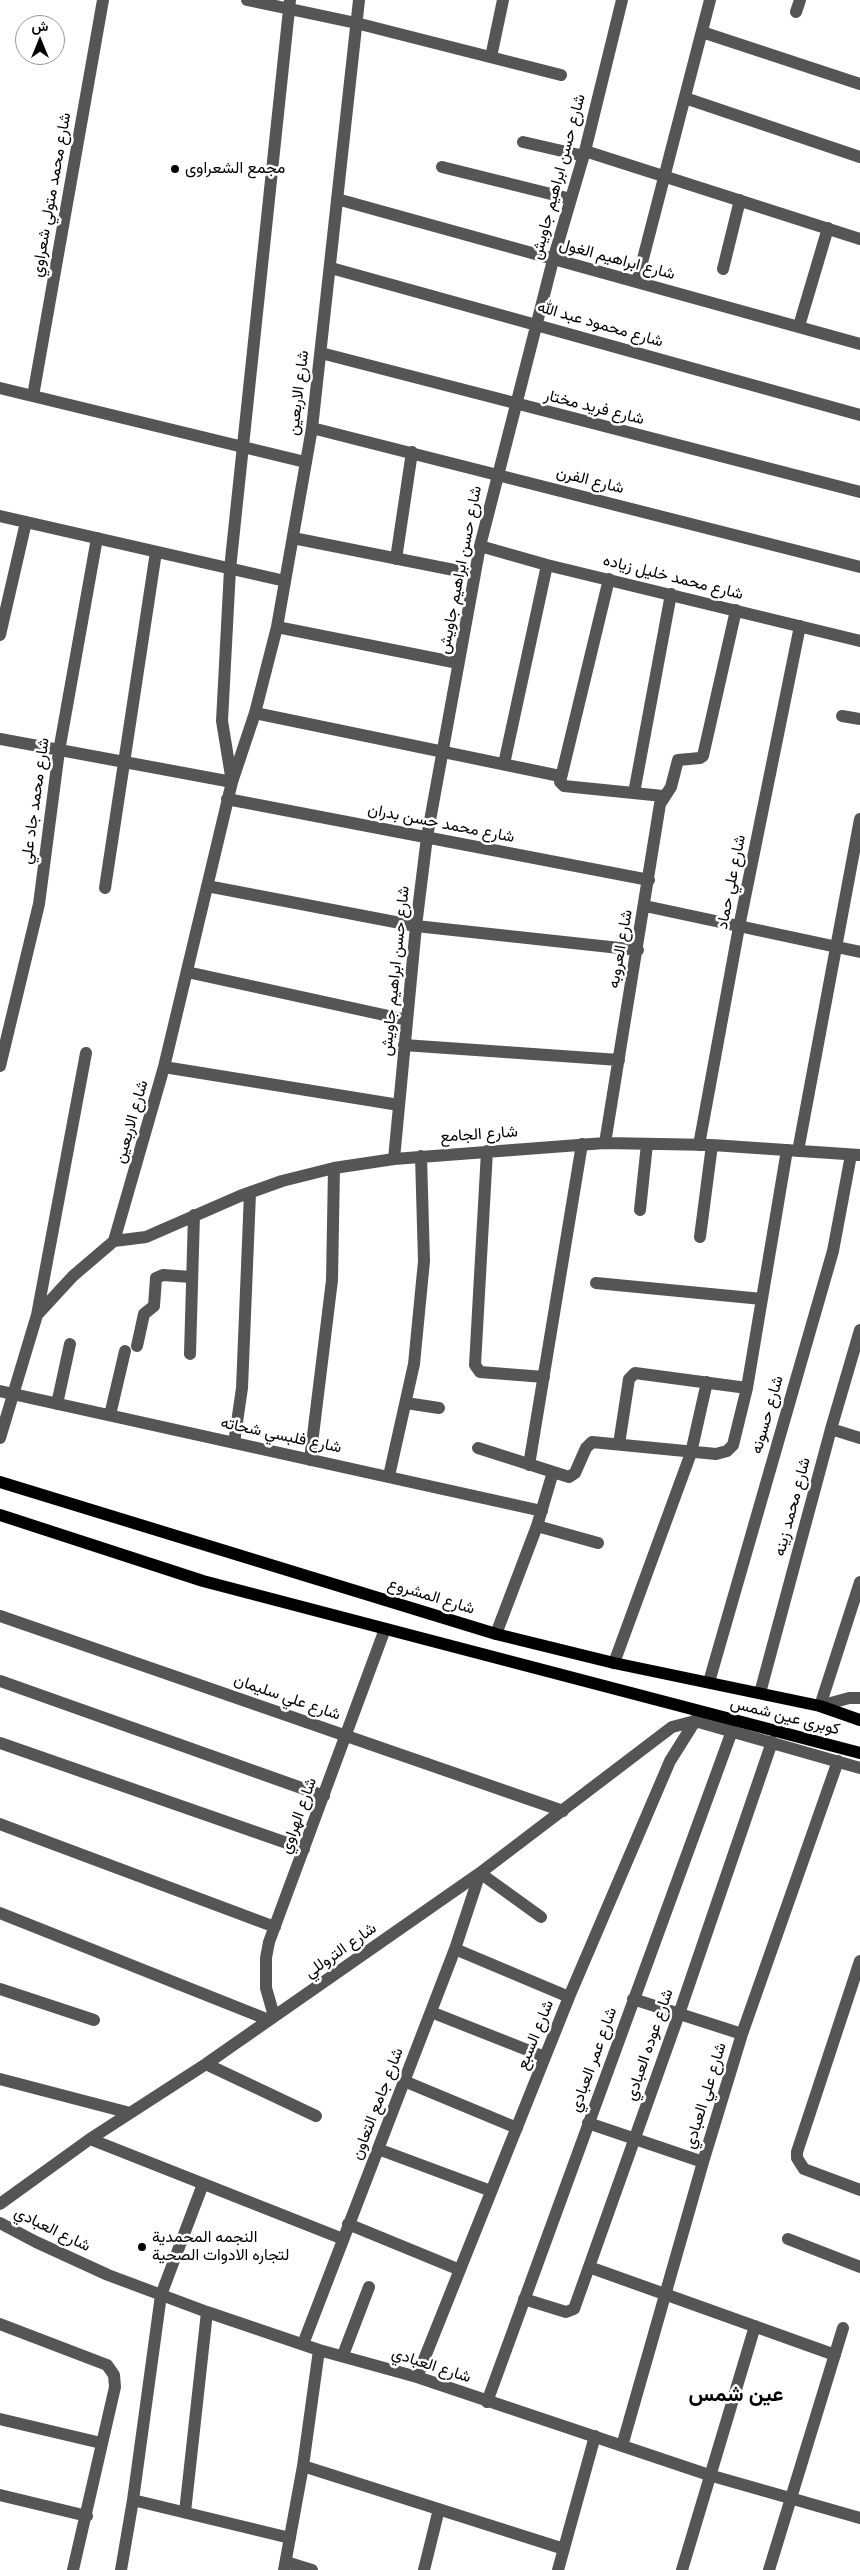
<!DOCTYPE html>
<meta charset="utf-8">
<style>
body{margin:0}
#map{position:relative;width:860px;height:2570px;overflow:hidden;background:#fff;font-family:Roboto,Vazirmatn,sans-serif}
canvas{display:block}
.north{position:absolute;left:15px;top:15px;width:50px;height:50px;box-sizing:border-box;background:#fff;border:1px solid #999;border-radius:50%;rotate:0deg;font-size:14px;font-weight:700;line-height:20px;text-align:center;color:#000}
.north::after{content:'';display:block;margin:auto;width:18px;height:22px;background:#000;clip-path:polygon(50% 0,100% 100%,50% 72%,0 100%)}
</style>
<div id="map">
<canvas width="860" height="2570"></canvas>
<div class="north">ش</div>
</div>
<script>
const context = document.querySelector('canvas').getContext('2d');
context.lineJoin = 'round';
const poly = rows => new Path2D(rows.map(r => 'M' + r).join(''));
function strokePath(path, color, width, dash) { context.strokeStyle = color; context.lineWidth = width; context.lineCap = dash ? 'butt' : 'round'; context.setLineDash(dash || []); context.stroke(path); }
function write(font, color, halo, rows, align = 'center') {
  context.font = font + ' Roboto,Vazirmatn,sans-serif'; context.lineWidth = 5; context.setLineDash([]); context.textBaseline = 'middle'; context.strokeStyle = halo; context.fillStyle = color; for (const [text, x, y, turn = 0] of rows) {
    context.save(); context.translate(x, y); context.rotate((+turn || 0) * Math.PI / 180); context.textAlign = isNaN(turn) ? turn : align; if (halo) context.strokeText(text, 0, 0); context.fillText(text, 0, 0); context.restore();
  }
}
strokePath(poly([
 [247,0,356,23,561,75],
 [796,12,800,0],
 [702,32,860,84],
 [491,57,503,0],
 [685,98,860,157],
 [523,142,584,156],
 [585,151,860,239],
 [442,167,571,199],
 [337,199,860,344],
 [331,268,860,415],
 [723,269,740,200],
 [637,282,710,0],
 [799,326,828,228],
 [321,353,860,492],
 [0,388,305,462],
 [33,396,103,0],
 [312,428,860,567],
 [0,516,285,581],
 [293,538,474,574],
 [480,546,547,565,860,641],
 [396,559,412,452],
 [609,579,560,782,564,786,663,796],
 [277,627,458,663],
 [0,635,26,522],
 [255,713,560,776],
 [842,716,860,719],
 [0,739,232,782,222,721,230,569,290,0],
 [504,764,547,565],
 [634,793,671,594],
 [227,799,649,880],
 [207,886,416,926,638,950],
 [105,888,156,552],
 [645,906,860,952],
 [187,972,407,1020],
 [404,1045,619,1060],
 [0,1066,39,904,59,751,97,538],
 [164,1067,399,1105],
 [605,1143,660,804,671,787,678,760,700,758,703,756,736,610],
 [699,1145,739,927,800,626],
 [487,1151,475,1365,480,1372,544,1377],
 [798,1151,860,819],
 [394,1159,416,926,427,837,480,546,553,260,585,151,622,0],
 [640,1210,647,1144],
 [700,1237,712,1145],
 [114,1241,146,1237,240,1196,282,1181,334,1168,394,1159,605,1143,712,1145,860,1155],
 [596,1283,762,1299],
 [37,1315,86,1053],
 [137,1346,144,1314,154,1306,156,1278,163,1275,191,1277],
 [190,1354,194,1215],
 [0,1391,542,1511],
 [406,1403,439,1408],
 [57,1404,70,1344],
 [110,1415,125,1351],
 [831,1429,860,1438],
 [0,1438,37,1315,73,1276,114,1241,164,1067,232,782,255,713,277,627,312,428,359,0],
 [234,1443,242,1388,250,1193],
 [619,1444,629,1379,635,1373,747,1388],
 [478,1448,569,1477,575,1473,586,1448,592,1442,716,1454,727,1451,733,1445,747,1388,787,1150],
 [310,1460,332,1280,334,1168],
 [529,1465,582,1144],
 [389,1476,414,1364,424,1261,421,1156],
 [537,1526,598,1543],
 [0,1616,563,1811],
 [496,1634,537,1526,553,1472],
 [614,1663,691,1453,707,1382],
 [0,1681,324,1796],
 [709,1682,833,1251,851,1155],
 [760,1693,831,1429,860,1330],
 [820,1706,860,1582],
 [820,1706,849,1698,860,1698],
 [0,1743,304,1849],
 [0,1824,275,1927],
 [0,1913,269,2020],
 [455,1949,569,1997],
 [860,1961,797,2152,797,2158,804,2169,860,2190],
 [0,1989,94,2020],
 [633,1999,742,2034],
 [431,2012,545,2057],
 [274,2016,266,1988,266,1958,269,1942,385,1629],
 [206,2064,316,2116],
 [0,2079,130,2113],
 [404,2081,517,2128],
 [588,2123,703,2162],
 [90,2139,343,2239],
 [378,2149,491,2191],
 [0,2204,90,2139,206,2064,480,1873,672,1727,695,1721,860,1768],
 [0,2223,36,2242,108,2275,207,2312,319,2350,417,2377,709,2475,860,2518],
 [348,2224,460,2270],
 [788,2239,860,2267],
 [589,2267,835,2355],
 [524,2299,566,2312,574,2309,679,2014,772,1742],
 [0,2324,107,2365,114,2375,115,2387,73,2570],
 [303,2344,455,1949,480,1873,541,1917],
 [343,2355,369,2287],
 [417,2377,569,1997,670,1761,697,1718],
 [487,2402,732,1731],
 [0,2419,101,2443],
 [622,2446,703,2162,742,2034,838,1761],
 [303,2466,564,2549],
 [0,2495,87,2516],
 [133,2500,290,2538],
 [185,2512,207,2312],
 [286,2562,312,2570],
 [121,2570,133,2500,161,2295,203,2184],
 [284,2570,303,2466,319,2350],
 [424,2570,439,2509],
 [558,2570,595,2436],
 [682,2570,755,2326],
 [769,2570,843,2328]
]), '#555', 12);
strokePath(poly([
 [0,1482,496,1634,614,1663,820,1706,860,1720],
 [0,1515,203,1581,860,1753]
]), '#000', 12);
for (const [x, y, r, color] of [
 [175,169,5,"#000"],
 [142,2247,5,"#000"]
]) { const dot = new Path2D(); dot.arc(x, y, r, 0, 2 * Math.PI); context.fillStyle = color; context.fill(dot); strokePath(dot, '#fff', 2); }
write('16px', '#000', '#fff', [
 ["مجمع الشعراوى",185,169],
 ["النجمه المحمدية",152,2238],
 ["لتجاره الادوات الصحية",152,2256]
], 'left');
write('16px', '#000', '#fff', [
 ["شارع حسن ابراهيم جاويش",559,177,-75],
 ["شارع محمد متولي شعراوي",52,195,-80],
 ["شارع ابراهيم الغول",617,260,15],
 ["شارع محمود عبد الله",600,325,16],
 ["شارع الاربعين",299,393,-83],
 ["شارع فريد مختار",594,408,14],
 ["شارع الفرن",590,481,14],
 ["شارع حسن ابراهيم جاويش",461,570,-79],
 ["شارع محمد خليل زياده",673,578,14],
 ["شارع محمد جاد علي",36,801,-82],
 ["شارع محمد حسن بدران",441,824,11],
 ["شارع علي حماد",732,882,-79],
 ["شارع العروبه",621,949,-80],
 ["شارع حسن ابراهيم جاويش",396,971,-84],
 ["شارع الاربعين",132,1122,-74],
 ["شارع الجامع",479,1135,-4],
 ["شارع حسونه",768,1415,-74],
 ["شارع فلبسي شحاته",281,1436,12],
 ["شارع محمد زينه",793,1507,-75],
 ["شارع المشروع",431,1597,17],
 ["شارع علي سليمان",287,1698,19],
 ["كوبرى عين شمس",785,1717,14],
 ["شارع الهراوي",299,1816,-70],
 ["شارع التروللي",341,1951,-35],
 ["شارع السبع",536,2035,-68],
 ["شارع عوده العبادي",650,2045,-71],
 ["شارع عمر العبادي",594,2060,-70],
 ["شارع علي العبادي",706,2096,-73],
 ["شارع جامع التعاون",378,2104,-69],
 ["شارع العبادي",52,2230,26],
 ["شارع العبادي",431,2366,18]
]);
write('bold 21px', '#000', '#fff', [
 ["عين شمس",736,2396]
]);
</script>
